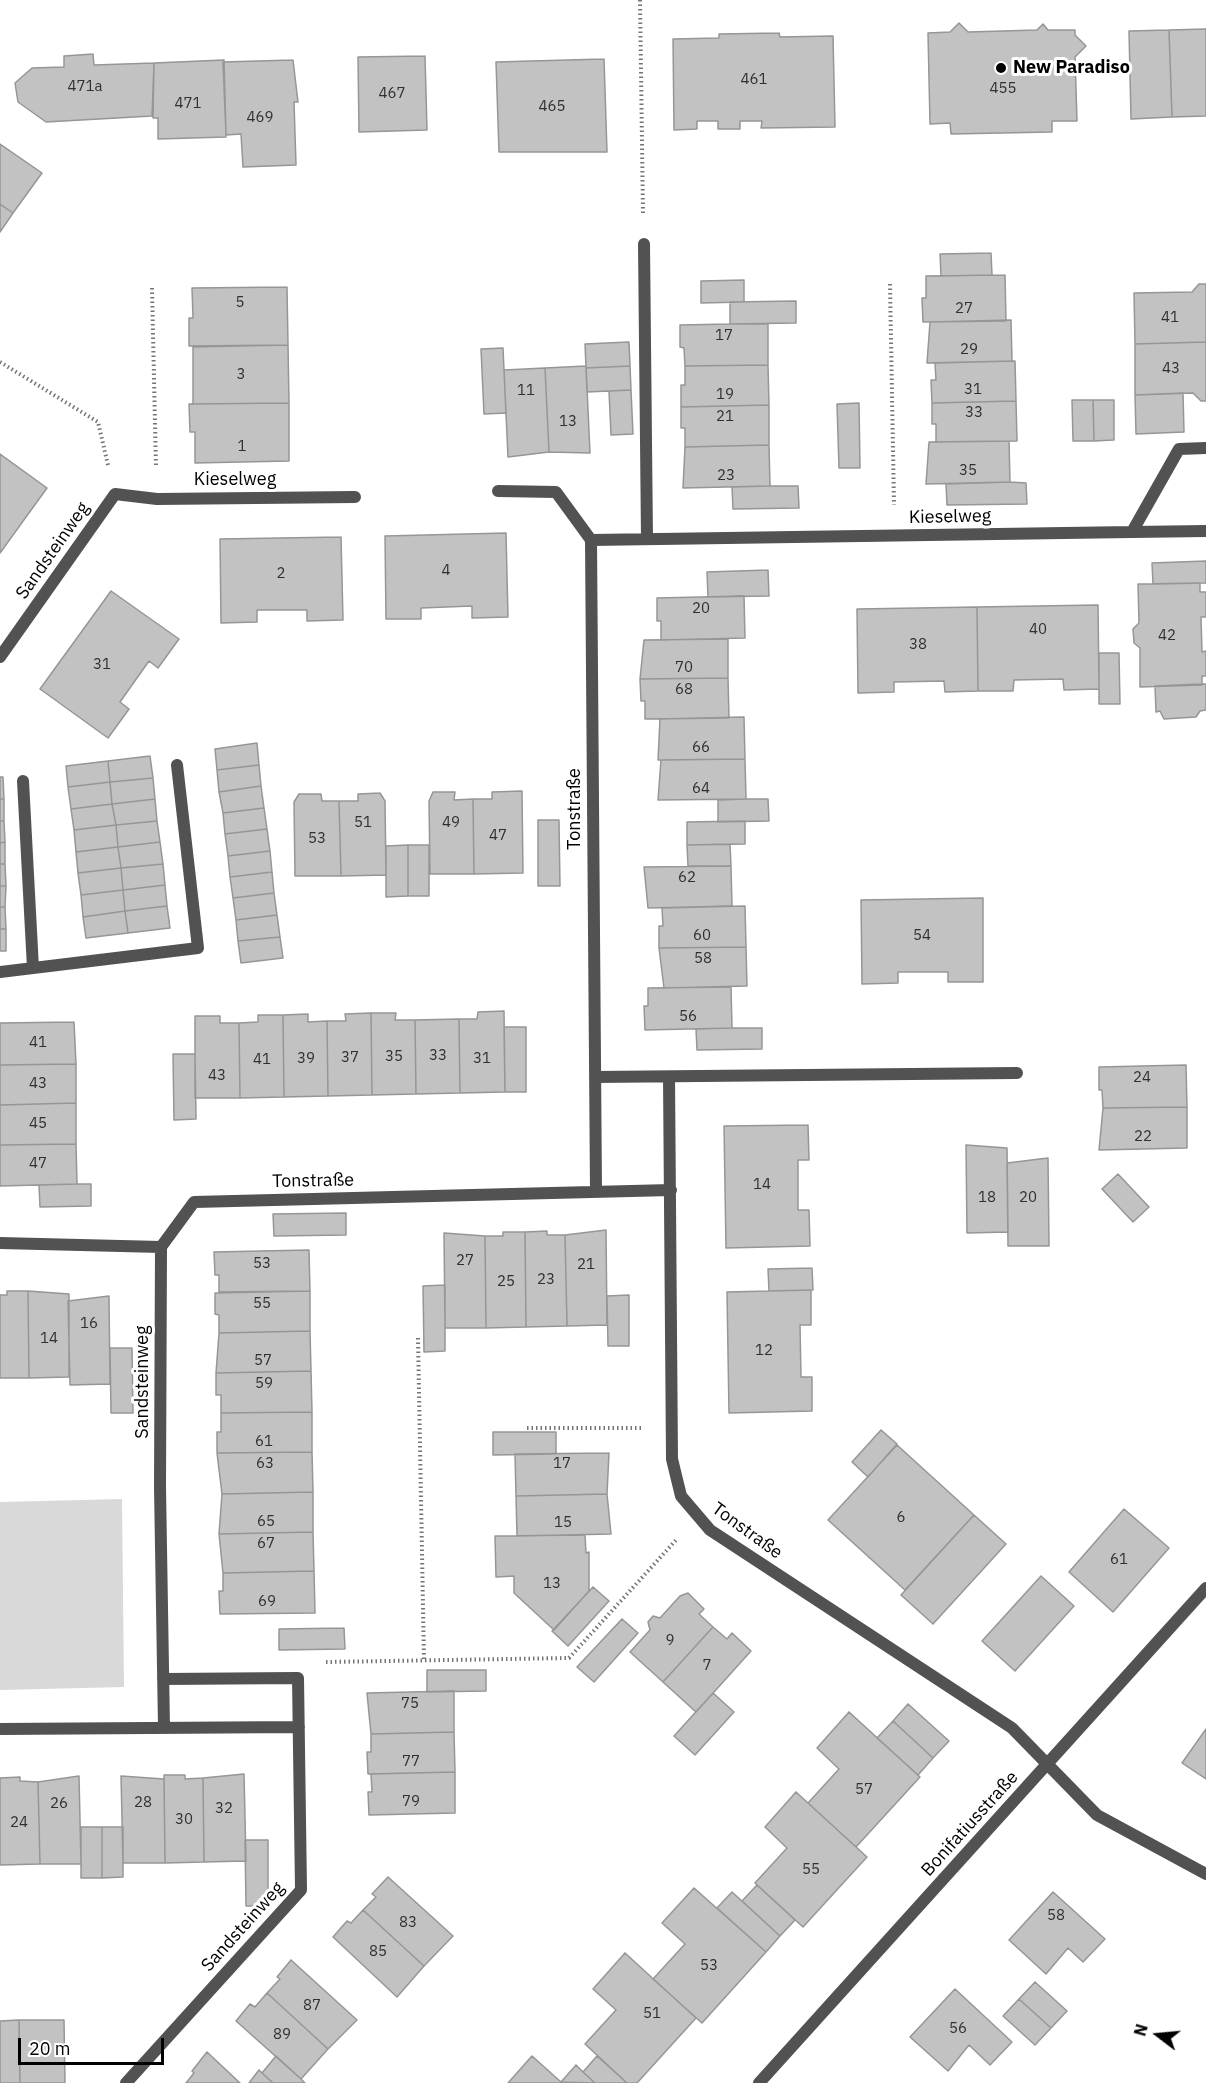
<!DOCTYPE html>
<meta charset="utf-8">
<style>
body{margin:0}
#map{position:relative;width:1206px;height:2083px;overflow:hidden;background:#fff;font-family:"IBM Plex Sans",sans-serif}
canvas{display:block}
.north{position:absolute;left:1128px;top:2005px;width:60px;height:60px;-webkit-text-stroke:4px #fff;paint-order:stroke;rotate:286deg;font-size:16px;font-weight:700;line-height:24px;text-align:center;color:#000}
.north::after{content:'';display:block;margin:auto;width:21px;height:27px;background:#000;clip-path:polygon(50% 0,100% 100%,50% 72%,0 100%)}
.scale{position:absolute;left:18px;top:2038px;width:146px;height:27px;box-sizing:border-box;border:3px solid #000;border-top:0;padding-left:8px;font-size:18px;line-height:21px;white-space:nowrap;color:#000;-webkit-text-stroke:4px #fff;paint-order:stroke}
</style>
<div id="map">
<canvas width="1206" height="2083"></canvas>
<div class="north">N</div>
<div class="scale">20 m</div>
</div>
<script>
const context = document.querySelector('canvas').getContext('2d');
context.lineJoin = 'round';
function paint(path, color) { context.fillStyle = color; context.fill(path, 'evenodd'); }
const poly = rows => new Path2D(rows.map(r => 'M' + r).join(''));
function strokePath(path, color, width, dash) { context.strokeStyle = color; context.lineWidth = width; context.lineCap = dash ? 'butt' : 'round'; context.setLineDash(dash || []); context.stroke(path); }
function write(font, color, halo, rows, align = 'center') {
  context.font = font + ' "IBM Plex Sans",sans-serif'; context.lineWidth = 6; context.setLineDash([]); context.textBaseline = 'middle'; context.strokeStyle = halo; context.fillStyle = color; for (const [text, x, y, turn = 0] of rows) {
    context.save(); context.translate(x, y); context.rotate((+turn || 0) * Math.PI / 180); context.textAlign = isNaN(turn) ? turn : align; if (halo) context.strokeText(text, 0, 0); context.fillText(text, 0, 0); context.restore();
  }
}
paint(poly([
 [122,1499,124,1687,0,1690,0,1502]
]), '#d9d9d9');
const building = poly([
 [959,23,968,32,1037,30,1043,24,1048,30,1075,30,1075,35,1086,46,1075,57,1077,121,1052,121,1052,132,951,134,950,123,930,124,928,33,950,32,959,23],
 [1206,29,1206,116,1172,117,1169,30,1206,29],
 [1169,30,1172,117,1131,119,1129,31,1169,30],
 [779,33,780,37,833,36,835,127,761,128,762,121,740,121,740,129,718,129,718,121,697,121,697,129,674,130,673,39,719,38,719,34,779,33],
 [93,54,94,65,154,63,152,116,46,122,18,102,15,83,32,68,64,67,64,56,93,54],
 [425,56,427,130,359,132,358,57,425,56],
 [604,59,607,152,499,152,496,62,604,59],
 [224,60,226,137,158,139,158,118,153,118,154,63,224,60],
 [293,60,298,102,294,102,296,165,243,167,241,134,226,135,223,62,293,60],
 [0,144,42,173,13,213,0,204,0,144],
 [0,204,13,213,0,232,0,204],
 [991,253,992,275,941,276,940,254,991,253],
 [1005,275,1006,321,923,322,922,298,926,298,926,276,1005,275],
 [744,280,744,302,701,303,701,281,744,280],
 [1199,284,1206,284,1206,342,1135,344,1134,293,1192,292,1199,284],
 [287,287,288,345,189,346,189,318,193,318,192,288,287,287],
 [796,301,796,323,730,324,730,302,796,301],
 [1011,320,1012,361,927,363,930,322,1011,320],
 [730,324,768,324,768,365,685,366,684,348,680,347,680,325,730,324],
 [629,342,630,366,586,368,585,344,629,342],
 [1206,342,1206,401,1201,401,1193,393,1135,395,1135,344,1206,342],
 [288,345,289,403,193,404,193,347,288,345],
 [503,348,506,413,484,414,481,349,503,348],
 [1015,361,1016,401,932,403,931,380,936,380,935,363,1015,361],
 [768,365,769,405,681,407,681,385,685,385,685,366,768,365],
 [586,366,590,453,549,452,545,368,586,366],
 [630,366,631,390,587,392,586,368,630,366],
 [545,368,549,452,508,457,504,370,545,368],
 [631,390,633,434,611,435,609,391,631,390],
 [1183,393,1184,432,1136,434,1135,395,1183,393],
 [1072,400,1093,400,1094,441,1073,441,1072,400],
 [1093,400,1114,400,1114,440,1094,441,1093,400],
 [1016,401,1017,441,936,442,936,424,932,424,932,403,1016,401],
 [289,403,289,461,195,463,195,432,190,432,189,404,289,403],
 [859,403,860,468,839,468,837,404,859,403],
 [769,405,769,445,685,447,685,428,681,428,681,407,769,405],
 [1009,441,1010,482,926,484,929,442,1009,441],
 [769,445,770,486,683,488,685,447,769,445],
 [0,454,47,488,0,553,0,454],
 [1010,482,1026,483,1027,504,947,505,946,484,1010,482],
 [770,486,798,486,799,508,733,509,732,487,770,486],
 [506,533,508,617,472,618,472,606,421,608,421,619,386,619,385,536,506,533],
 [341,537,343,620,307,621,307,610,257,610,257,622,221,623,220,539,341,537],
 [1206,561,1206,583,1153,584,1152,563,1206,561],
 [768,570,769,596,708,597,707,572,768,570],
 [1200,583,1200,592,1206,592,1206,617,1201,617,1202,652,1206,651,1206,676,1202,676,1202,685,1140,687,1140,648,1134,643,1133,629,1139,623,1138,584,1200,583],
 [111,591,179,639,158,668,149,661,120,702,129,709,108,738,40,689,111,591],
 [744,596,745,638,661,640,661,621,657,621,657,598,744,596],
 [1098,605,1099,689,1064,690,1063,679,1014,680,1013,691,978,691,977,607,1098,605],
 [977,607,978,691,945,692,944,681,894,682,894,692,858,693,857,609,977,607],
 [728,639,728,678,640,679,644,640,728,639],
 [1099,653,1119,653,1120,704,1099,704,1099,653],
 [728,678,729,718,645,719,645,701,641,701,640,679,728,678],
 [1202,684,1206,684,1206,710,1200,711,1196,717,1164,719,1160,711,1156,712,1155,686,1202,684],
 [744,717,745,759,658,760,660,719,744,717],
 [257,743,259,765,217,770,215,749,257,743],
 [150,756,153,778,110,782,108,761,150,756],
 [745,759,746,799,658,800,661,760,745,759],
 [108,761,110,782,68,787,66,766,108,761],
 [259,765,261,786,219,792,217,770,259,765],
 [0,777,3,777,4,799,0,799,0,777],
 [153,778,155,799,112,804,110,782,153,778],
 [110,782,112,804,71,809,68,787,110,782],
 [261,786,264,808,223,813,219,792,261,786],
 [522,791,523,873,474,874,473,799,492,799,492,792,522,791],
 [433,792,455,792,454,800,473,799,474,874,430,874,429,801,433,792],
 [380,793,385,801,386,875,341,876,339,801,358,801,358,794,380,793],
 [299,794,321,794,322,801,339,801,341,876,295,876,294,802,299,794],
 [0,799,4,799,4,821,0,821,0,799],
 [155,799,157,821,116,825,112,804,155,799],
 [746,799,768,799,769,821,718,822,718,800,746,799],
 [112,804,116,825,74,830,71,809,112,804],
 [264,808,267,829,225,834,223,813,264,808],
 [538,820,559,820,560,886,538,886,538,820],
 [0,821,4,821,5,842,0,843,0,821],
 [157,821,160,842,118,847,116,825,157,821],
 [745,821,745,844,687,845,687,822,745,821],
 [116,825,118,847,76,852,74,830,116,825],
 [267,829,270,851,228,856,225,834,267,829],
 [5,842,5,864,0,864,0,843,5,842],
 [160,842,163,864,121,868,118,847,160,842],
 [730,844,731,866,688,866,687,845,730,844],
 [408,845,429,845,429,896,408,896,408,845],
 [408,845,408,896,386,897,386,846,408,845],
 [118,847,121,868,78,873,76,852,118,847],
 [270,851,272,872,230,877,228,856,270,851],
 [0,864,5,864,6,886,0,886,0,864],
 [163,864,165,885,123,890,121,868,163,864],
 [731,866,732,906,648,908,644,867,731,866],
 [121,868,123,890,81,895,78,873,121,868],
 [272,872,274,893,233,898,230,877,272,872],
 [165,885,167,906,125,911,123,890,165,885],
 [0,886,6,886,5,907,0,907,0,886],
 [123,890,125,911,83,917,81,895,123,890],
 [274,893,277,915,236,920,233,898,274,893],
 [983,898,983,982,948,982,948,972,898,972,898,983,862,984,861,900,983,898],
 [167,906,170,928,128,933,125,911,167,906],
 [745,906,746,947,659,948,659,926,663,926,662,908,745,906],
 [0,907,5,907,6,929,0,929,0,907],
 [125,911,128,933,86,938,83,917,125,911],
 [277,915,280,937,238,941,236,920,277,915],
 [0,929,6,929,6,951,0,951,0,929],
 [280,937,283,958,241,963,238,941,280,937],
 [746,947,747,986,664,988,659,948,746,947],
 [731,987,732,1028,645,1030,644,1006,648,1006,648,988,731,987],
 [504,1011,505,1092,460,1093,459,1019,477,1019,478,1012,504,1011],
 [371,1013,396,1013,395,1020,415,1020,416,1094,372,1095,371,1013],
 [371,1013,372,1095,328,1096,327,1021,346,1021,345,1014,371,1013],
 [308,1014,308,1022,327,1021,328,1096,284,1097,283,1015,308,1014],
 [258,1015,283,1015,284,1097,240,1098,239,1023,258,1022,258,1015],
 [195,1016,220,1016,220,1023,239,1023,240,1098,195,1098,195,1016],
 [459,1019,460,1093,416,1094,415,1020,459,1019],
 [74,1022,76,1064,0,1065,0,1023,74,1022],
 [504,1027,526,1027,526,1092,505,1092,504,1027],
 [732,1028,762,1028,762,1049,697,1050,696,1029,732,1028],
 [173,1054,195,1054,196,1119,174,1120,173,1054],
 [76,1064,76,1103,0,1105,0,1065,76,1064],
 [1186,1065,1187,1107,1103,1108,1102,1090,1099,1090,1099,1067,1186,1065],
 [76,1103,76,1144,0,1145,0,1105,76,1103],
 [1187,1107,1187,1148,1099,1150,1103,1108,1187,1107],
 [808,1125,809,1160,798,1160,798,1210,809,1210,810,1246,726,1248,724,1126,808,1125],
 [76,1144,77,1184,0,1186,0,1145,76,1144],
 [966,1145,1007,1148,1008,1232,967,1233,966,1145],
 [1048,1158,1049,1246,1008,1246,1007,1163,1048,1158],
 [1118,1174,1149,1207,1133,1222,1102,1189,1118,1174],
 [77,1184,91,1184,91,1206,40,1207,39,1185,77,1184],
 [346,1213,346,1235,274,1236,273,1214,346,1213],
 [606,1230,607,1325,567,1326,565,1235,606,1230],
 [547,1231,547,1235,565,1235,567,1326,526,1327,525,1232,547,1231],
 [503,1232,525,1232,526,1327,486,1328,485,1236,503,1236,503,1232],
 [444,1233,485,1236,486,1328,445,1328,444,1233],
 [309,1250,310,1291,219,1292,219,1275,215,1275,214,1252,309,1250],
 [812,1268,813,1290,769,1291,768,1269,812,1268],
 [445,1285,445,1351,424,1352,423,1286,445,1285],
 [811,1290,811,1325,800,1325,801,1377,812,1377,812,1411,729,1413,727,1292,811,1290],
 [7,1291,28,1291,29,1378,0,1378,0,1295,7,1295,7,1291],
 [28,1291,69,1294,69,1377,29,1378,28,1291],
 [310,1291,310,1331,219,1333,219,1315,215,1314,215,1293,310,1291],
 [629,1295,629,1346,608,1346,607,1296,629,1295],
 [109,1296,110,1384,70,1385,68,1301,109,1296],
 [310,1331,311,1371,216,1373,219,1333,310,1331],
 [110,1348,132,1348,133,1413,111,1413,110,1348],
 [311,1371,312,1412,221,1413,221,1395,216,1395,216,1373,311,1371],
 [312,1412,312,1452,217,1453,217,1432,221,1432,221,1413,312,1412],
 [881,1430,897,1444,868,1477,852,1462,881,1430],
 [493,1432,556,1432,556,1454,493,1455,493,1432],
 [897,1445,974,1515,905,1590,828,1520,897,1445],
 [312,1452,313,1492,222,1494,217,1453,312,1452],
 [609,1453,607,1494,516,1496,515,1454,609,1453],
 [313,1492,313,1532,219,1534,222,1494,313,1492],
 [607,1494,611,1534,517,1536,516,1496,607,1494],
 [1124,1509,1169,1548,1113,1612,1069,1572,1124,1509],
 [974,1515,1006,1544,933,1624,901,1595,974,1515],
 [313,1532,314,1571,223,1573,219,1534,313,1532],
 [585,1535,586,1553,589,1552,589,1591,554,1630,514,1593,514,1576,496,1577,495,1536,585,1535],
 [314,1571,315,1613,220,1614,219,1591,223,1591,223,1573,314,1571],
 [1041,1576,1074,1606,1015,1671,982,1641,1041,1576],
 [593,1587,609,1601,568,1646,552,1631,593,1587],
 [688,1593,704,1609,699,1614,713,1627,663,1682,630,1652,650,1630,648,1622,653,1616,660,1618,680,1596,688,1593],
 [622,1619,638,1633,594,1682,577,1667,622,1619],
 [713,1627,727,1639,732,1633,751,1651,696,1712,663,1682,713,1627],
 [344,1628,345,1649,279,1650,279,1629,344,1628],
 [427,1670,486,1670,486,1691,427,1692,427,1670],
 [454,1691,454,1732,371,1734,367,1693,454,1691],
 [713,1693,734,1712,695,1755,674,1736,713,1693],
 [908,1704,949,1741,933,1758,893,1721,908,1704],
 [849,1712,920,1777,856,1847,808,1803,839,1769,817,1748,849,1712],
 [893,1721,933,1758,918,1775,877,1738,893,1721],
 [1206,1729,1206,1779,1182,1763,1206,1729],
 [454,1732,455,1772,368,1774,367,1752,371,1752,371,1734,454,1732],
 [455,1772,455,1813,369,1815,368,1792,372,1792,371,1774,455,1772],
 [244,1774,246,1861,204,1862,203,1778,244,1774],
 [164,1775,185,1775,185,1779,203,1778,204,1862,165,1863,164,1775],
 [79,1776,81,1864,40,1864,38,1782,79,1776],
 [121,1776,164,1779,165,1863,123,1863,121,1776],
 [20,1777,20,1781,38,1782,40,1864,0,1865,0,1778,20,1777],
 [796,1792,867,1857,803,1927,755,1883,787,1848,765,1827,796,1792],
 [81,1827,102,1827,102,1878,81,1878,81,1827],
 [102,1827,123,1827,123,1877,102,1878,102,1827],
 [245,1840,268,1840,268,1906,246,1906,245,1840],
 [388,1877,453,1936,424,1966,363,1910,376,1897,372,1894,388,1877],
 [757,1885,795,1920,780,1936,742,1901,757,1885],
 [694,1888,766,1952,702,2023,653,1979,685,1944,662,1923,694,1888],
 [732,1892,780,1936,766,1952,717,1908,732,1892],
 [1053,1892,1105,1939,1083,1962,1068,1948,1046,1974,1009,1940,1053,1892],
 [363,1910,424,1966,397,1997,333,1937,347,1921,351,1923,363,1910],
 [625,1953,696,2018,637,2083,627,2083,585,2044,616,2010,593,1989,625,1953],
 [291,1960,357,2020,328,2049,267,1993,280,1979,277,1977,291,1960],
 [1035,1982,1067,2011,1051,2028,1019,1999,1035,1982],
 [955,1989,1012,2042,990,2065,969,2045,948,2071,910,2037,955,1989],
 [267,1993,328,2049,301,2079,236,2021,250,2004,255,2007,267,1993],
 [1019,1999,1051,2028,1035,2045,1003,2016,1019,1999],
 [19,2020,20,2083,0,2083,0,2021,19,2020],
 [19,2020,64,2020,65,2083,20,2083,19,2020],
 [207,2052,240,2083,186,2083,194,2073,192,2071,207,2052],
 [276,2056,301,2079,305,2083,273,2083,262,2073,276,2056],
 [532,2056,561,2082,562,2083,508,2083,532,2056],
 [597,2056,627,2083,595,2083,583,2072,597,2056],
 [576,2065,583,2072,595,2083,561,2082,576,2065],
 [259,2070,262,2073,273,2083,249,2083,259,2070]
]);
paint(building, '#c2c2c2');
strokePath(building, '#969696', 1.5);
strokePath(poly([
 [640,0,643,213],
 [890,284,894,505],
 [152,288,156,468],
 [0,362,98,422,108,465],
 [418,1338,424,1660],
 [527,1428,641,1428],
 [326,1662,569,1658,677,1539]
]), '#747474', 4, [1.5, 3]);
strokePath(poly([
 [498,491,556,492,591,540],
 [1132,532,1206,531],
 [23,781,33,968],
 [0,972,198,948,177,765]
]), '#525252', 12);
strokePath(poly([
 [644,244,647,539],
 [0,657,115,494,157,499,355,497],
 [595,1077,1017,1073],
 [669,1077,672,1459,681,1496,710,1530,1012,1728,1097,1815,1206,1874],
 [596,1191,591,540,1132,532,1179,449,1206,448],
 [0,1243,161,1247],
 [161,1247,194,1202,671,1190],
 [161,1247,160,1487,164,1728],
 [0,1729,299,1727],
 [126,2083,301,1890,298,1678,163,1679],
 [759,2083,1206,1588]
]), '#525252', 12);
for (const [x, y, r, color] of [
 [1001,68,6,"#000"]
]) { const dot = new Path2D(); dot.arc(x, y, r, 0, 2 * Math.PI); context.fillStyle = color; context.fill(dot); strokePath(dot, '#fff', 2); }
write('15px', '#303030', null, [
 ["461",754,80],
 ["471a",85,87],
 ["455",1003,89],
 ["467",392,94],
 ["471",188,104],
 ["465",552,107],
 ["469",260,118],
 ["5",240,303],
 ["27",964,309],
 ["41",1170,318],
 ["17",724,336],
 ["29",969,350],
 ["43",1171,369],
 ["3",241,375],
 ["31",973,390],
 ["11",526,391],
 ["19",725,395],
 ["33",974,413],
 ["21",725,417],
 ["13",568,422],
 ["1",242,447],
 ["35",968,471],
 ["23",726,476],
 ["4",446,571],
 ["2",281,574],
 ["20",701,609],
 ["40",1038,630],
 ["42",1167,636],
 ["38",918,645],
 ["31",102,665],
 ["70",684,668],
 ["68",684,690],
 ["66",701,748],
 ["64",701,789],
 ["51",363,823],
 ["49",451,823],
 ["47",498,836],
 ["53",317,839],
 ["62",687,878],
 ["60",702,936],
 ["54",922,936],
 ["58",703,959],
 ["56",688,1017],
 ["41",38,1043],
 ["33",438,1056],
 ["35",394,1057],
 ["37",350,1058],
 ["39",306,1059],
 ["31",482,1059],
 ["41",262,1060],
 ["43",217,1076],
 ["24",1142,1078],
 ["43",38,1084],
 ["45",38,1124],
 ["22",1143,1137],
 ["47",38,1164],
 ["14",762,1185],
 ["18",987,1198],
 ["20",1028,1198],
 ["27",465,1261],
 ["53",262,1264],
 ["21",586,1265],
 ["23",546,1280],
 ["25",506,1282],
 ["55",262,1304],
 ["16",89,1324],
 ["14",49,1339],
 ["12",764,1351],
 ["57",263,1361],
 ["59",264,1384],
 ["61",264,1442],
 ["63",265,1464],
 ["17",562,1464],
 ["6",901,1518],
 ["65",266,1522],
 ["15",563,1523],
 ["67",266,1544],
 ["61",1119,1560],
 ["13",552,1584],
 ["69",267,1602],
 ["9",670,1641],
 ["7",707,1666],
 ["75",410,1704],
 ["77",411,1762],
 ["57",864,1790],
 ["79",411,1802],
 ["28",143,1803],
 ["26",59,1804],
 ["32",224,1809],
 ["30",184,1820],
 ["24",19,1823],
 ["55",811,1870],
 ["58",1056,1916],
 ["83",408,1923],
 ["85",378,1952],
 ["53",709,1966],
 ["87",312,2006],
 ["51",652,2014],
 ["56",958,2029],
 ["89",282,2035]
]);
write('bold 18px', '#000', '#fff', [
 ["New Paradiso",1013,68]
], 'left');
write('18px', '#000', '#fff', [
 ["Kieselweg",235,480],
 ["Kieselweg",950,517,-1],
 ["Sandsteinweg",53,551,-55],
 ["Tonstraße",575,809,-90],
 ["Tonstraße",313,1181,-1],
 ["Sandsteinweg",143,1382,-90],
 ["Tonstraße",747,1531,36],
 ["Bonifatiusstraße",970,1824,-48],
 ["Sandsteinweg",243,1927,-48]
]);
</script>
